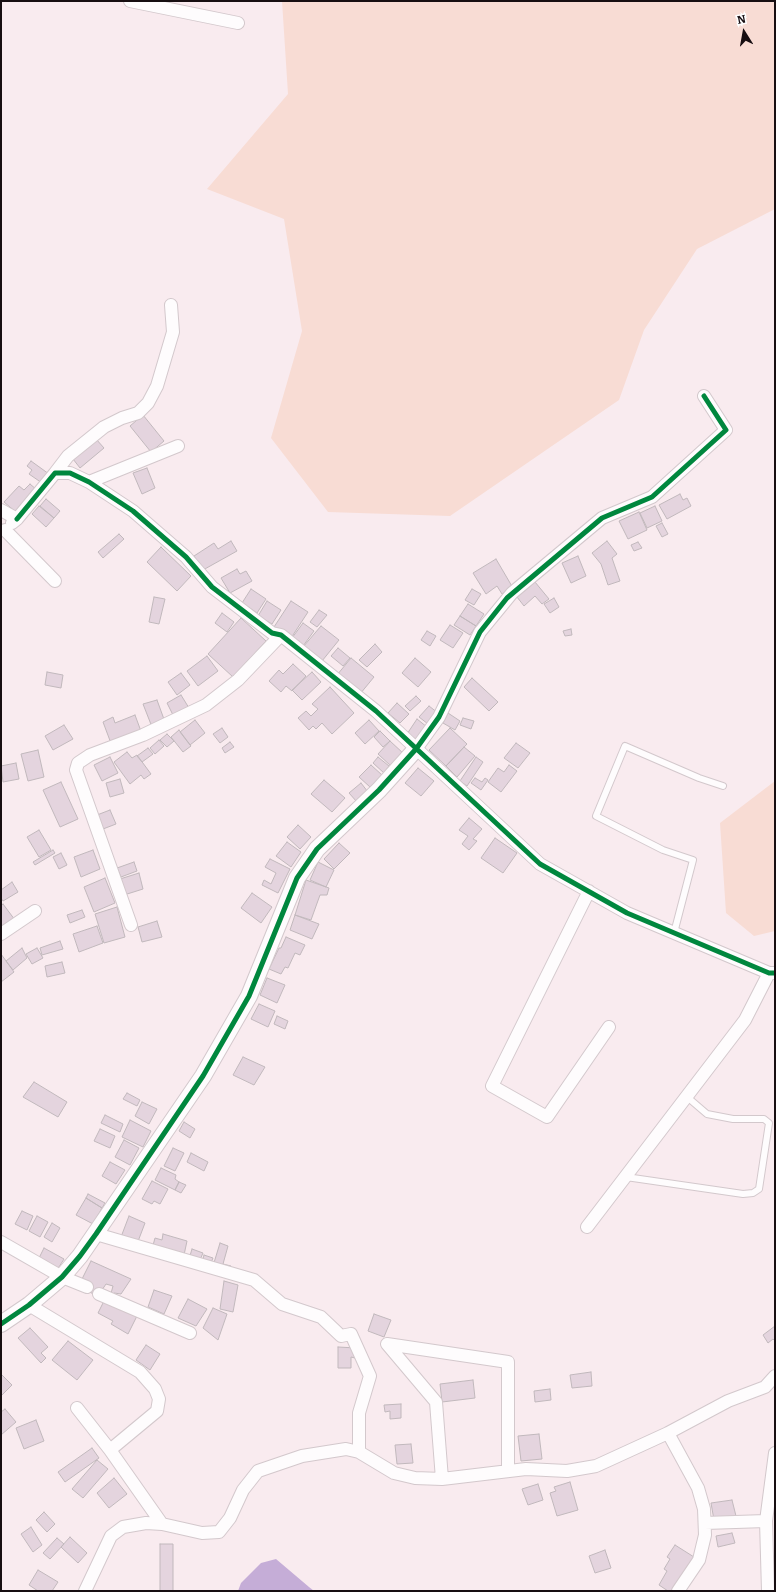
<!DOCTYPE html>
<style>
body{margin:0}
#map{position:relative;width:776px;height:1592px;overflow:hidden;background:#f9ebef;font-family:Bitter,serif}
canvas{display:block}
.frame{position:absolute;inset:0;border:2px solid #170e11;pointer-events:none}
.north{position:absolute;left:724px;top:12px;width:40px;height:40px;-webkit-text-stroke:3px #fff;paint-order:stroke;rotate:349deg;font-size:11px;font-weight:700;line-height:16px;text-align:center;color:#170e11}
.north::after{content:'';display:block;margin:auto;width:14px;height:18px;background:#170e11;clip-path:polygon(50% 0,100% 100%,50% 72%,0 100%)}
</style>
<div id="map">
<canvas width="776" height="1592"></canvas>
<div class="frame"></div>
<div class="north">N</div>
</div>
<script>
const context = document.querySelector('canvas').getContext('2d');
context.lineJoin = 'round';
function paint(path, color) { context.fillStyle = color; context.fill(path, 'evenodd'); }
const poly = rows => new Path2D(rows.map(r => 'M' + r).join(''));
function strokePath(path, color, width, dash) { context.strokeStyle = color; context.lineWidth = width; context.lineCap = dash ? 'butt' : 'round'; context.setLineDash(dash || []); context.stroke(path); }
paint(poly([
 [282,1,775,1,775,209,697,249,644,330,619,400,450,516,328,512,271,438,302,331,284,219,207,189,288,94],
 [775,781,775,931,754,936,726,913,720,823]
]), '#f8dcd4');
paint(poly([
 [276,1559,309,1587,314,1591,238,1591,241,1583,261,1563]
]), '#c5add7');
const building = poly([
 [143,415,164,441,151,452,130,426,143,415],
 [96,439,104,448,80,468,73,459,96,439],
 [31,461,49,474,42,483,29,474,32,470,27,466,31,461],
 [147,468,155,488,142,494,133,473,147,468],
 [30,484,37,490,17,513,4,502,19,486,24,490,30,484],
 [680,494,683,500,687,498,691,506,667,519,659,505,680,494],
 [46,499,60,511,54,518,40,506,46,499],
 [39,506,54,518,46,527,32,514,39,506],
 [655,506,662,521,647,528,640,513,655,506],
 [639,512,647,530,628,539,619,521,639,512],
 [662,523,668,534,662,537,656,526,662,523],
 [119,534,124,539,103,558,98,552,119,534],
 [231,541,237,551,203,570,194,556,214,543,218,549,231,541],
 [607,541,617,554,612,558,620,581,608,585,601,564,592,553,607,541],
 [638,542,642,548,634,551,631,545,638,542],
 [161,547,191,576,177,591,147,562,161,547],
 [578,556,586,576,571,583,562,563,578,556],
 [496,559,513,588,502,594,497,586,486,594,473,573,496,559],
 [237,569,240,574,246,571,252,581,230,593,221,578,237,569],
 [535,582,549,599,542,604,535,596,524,606,517,597,535,582],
 [251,589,266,599,257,613,242,603,251,589],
 [472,589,481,594,474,605,465,600,472,589],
 [154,597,165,599,159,624,149,622,154,597],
 [554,598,559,607,550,613,544,604,554,598],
 [267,601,281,610,272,624,258,616,267,601],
 [291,601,308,612,291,638,274,627,291,601],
 [468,604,484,614,476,626,460,616,468,604],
 [319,610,327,615,317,627,310,622,319,610],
 [222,613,234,622,227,632,215,623,222,613],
 [460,616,476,626,470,635,454,625,460,616],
 [241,618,266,641,233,677,208,654,241,618],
 [303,623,314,631,303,646,292,638,303,623],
 [450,625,463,633,453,648,440,640,450,625],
 [321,626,339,640,322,661,303,647,321,626],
 [571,629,572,635,565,636,563,631,571,629],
 [427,631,436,636,430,646,421,640,427,631],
 [375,644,382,652,367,667,359,660,375,644],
 [338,648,350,658,343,666,331,656,338,648],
 [207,656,218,671,198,686,187,671,207,656],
 [351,658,374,677,360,694,337,675,351,658],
 [415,658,431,672,418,687,402,673,415,658],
 [293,664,306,676,292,691,286,686,281,692,269,681,279,670,283,674,293,664],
 [47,672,63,675,61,688,45,685,47,672],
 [312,672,321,682,302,700,292,690,312,672],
 [181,673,190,685,177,695,168,682,181,673],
 [472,678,498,702,489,711,464,687,472,678],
 [330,687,354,713,332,734,322,723,316,729,313,726,309,730,298,718,306,711,311,716,318,709,312,704,330,687],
 [181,695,189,708,174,717,167,703,181,695],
 [416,696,421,701,410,711,405,706,416,696],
 [157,700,165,722,152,727,143,704,157,700],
 [397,703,409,714,400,723,388,713,397,703],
 [429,706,438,713,428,724,419,717,429,706],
 [448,713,460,721,455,730,443,723,448,713],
 [135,715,142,734,112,746,103,722,113,717,115,723,135,715],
 [463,718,474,721,471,729,460,725,463,718],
 [417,719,427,727,415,744,405,737,417,719],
 [195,720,205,733,190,745,180,732,195,720],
 [369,720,379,731,365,744,355,733,369,720],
 [64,725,73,739,53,750,45,736,64,725],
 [222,728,228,737,220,743,213,734,222,728],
 [450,728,467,744,446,766,429,750,450,728],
 [179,730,191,746,183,752,171,737,179,730],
 [380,731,390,741,383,747,374,737,380,731],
 [167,734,174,741,167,747,160,740,167,734],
 [159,740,164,746,155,754,150,748,159,740],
 [390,741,404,754,392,767,378,754,390,741],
 [230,742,234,747,225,753,222,748,230,742],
 [516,743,530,753,518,768,504,758,516,743],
 [464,747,475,756,457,777,446,766,464,747],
 [148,748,153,754,142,762,137,756,148,748],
 [38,750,44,777,28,781,21,754,38,750],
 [127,752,132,758,137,755,151,774,144,779,141,775,130,784,114,762,127,752],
 [110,757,118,773,102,781,94,765,110,757],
 [378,757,389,766,384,773,373,763,378,757],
 [476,757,483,762,467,786,460,781,476,757],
 [16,763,19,779,3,782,1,766,16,763],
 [371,765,382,775,370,787,359,777,371,765],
 [509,765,517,771,501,792,488,782,498,768,504,772,509,765],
 [418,768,434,781,421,796,405,783,418,768],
 [475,778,482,782,485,778,488,780,481,790,471,783,475,778],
 [120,779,124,793,110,797,106,783,120,779],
 [324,780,345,798,332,812,311,794,324,780],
 [61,782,78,819,60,827,43,790,61,782],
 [361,783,368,792,357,802,349,793,361,783],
 [110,810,116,824,103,829,97,815,110,810],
 [469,818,482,829,473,839,477,841,469,850,462,844,468,836,459,830,469,818],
 [298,825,311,837,300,849,287,837,298,825],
 [39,830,51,850,39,857,27,837,39,830],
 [495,838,517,853,503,873,481,858,495,838],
 [287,842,301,852,291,867,276,856,287,842],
 [339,843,350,853,334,869,324,859,339,843],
 [53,850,55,853,35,865,33,862,53,850],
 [93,850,100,869,81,877,74,857,93,850],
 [61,853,67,865,59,869,53,857,61,853],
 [270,859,290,869,278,893,262,885,264,880,271,884,276,873,265,867,270,859],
 [134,862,137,871,121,877,117,868,134,862],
 [318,862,334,870,326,887,310,880,318,862],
 [139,873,143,889,124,895,120,879,139,873],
 [105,878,115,903,94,912,84,887,105,878],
 [306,880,329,888,327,895,320,895,311,920,295,915,306,880],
 [12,882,18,892,3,901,1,898,1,890,12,882],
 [252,893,272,907,261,923,241,908,252,893],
 [3,904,15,920,1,930,1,906,3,904],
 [117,907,125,937,104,943,95,914,117,907],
 [82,910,85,917,70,923,67,915,82,910],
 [295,915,319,924,312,939,290,930,295,915],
 [157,921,162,937,142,942,138,927,157,921],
 [97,926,103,943,79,952,73,934,97,926],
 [286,937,305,945,300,955,295,953,288,968,285,967,281,974,269,969,279,948,281,948,286,937],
 [60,941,63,949,42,955,40,948,60,941],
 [22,948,27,958,13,970,6,961,22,948],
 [37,948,43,958,32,964,26,954,37,948],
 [1,954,14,972,1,982,1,954],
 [62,962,65,973,47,977,45,966,62,962],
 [267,978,285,985,277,1003,260,995,267,978],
 [259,1004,275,1011,268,1027,251,1019,259,1004],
 [277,1016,288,1021,285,1029,274,1024,277,1016],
 [243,1057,265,1067,254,1085,233,1075,243,1057],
 [34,1082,67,1102,58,1117,23,1097,34,1082],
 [127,1093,140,1100,137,1106,123,1099,127,1093],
 [142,1102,157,1109,149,1124,135,1116,142,1102],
 [105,1115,123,1124,120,1132,101,1123,105,1115],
 [130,1120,151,1131,143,1147,122,1137,130,1120],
 [184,1122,195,1129,190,1138,179,1131,184,1122],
 [100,1129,115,1136,110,1148,94,1141,100,1129],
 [124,1140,139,1148,130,1165,115,1157,124,1140],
 [173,1148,184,1153,175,1171,164,1166,173,1148],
 [191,1153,208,1162,204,1171,187,1162,191,1153],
 [110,1162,125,1170,116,1184,102,1176,110,1162],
 [161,1168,176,1175,175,1179,179,1182,175,1190,155,1180,161,1168],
 [152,1181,168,1189,160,1204,154,1201,152,1204,142,1199,152,1181],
 [179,1182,186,1185,181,1193,175,1190,179,1182],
 [88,1194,105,1203,102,1208,86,1198,88,1194],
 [86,1198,102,1208,93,1224,76,1215,86,1198],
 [22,1211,33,1216,27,1230,15,1224,22,1211],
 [37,1216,48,1222,40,1237,29,1231,37,1216],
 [129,1216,145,1223,137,1244,121,1237,129,1216],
 [52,1223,60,1228,52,1242,44,1237,52,1223],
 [163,1234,187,1241,184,1255,152,1249,155,1238,162,1240,163,1234],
 [220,1243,228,1246,223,1264,231,1266,229,1270,213,1266,220,1243],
 [44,1248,64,1259,57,1270,38,1260,44,1248],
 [192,1249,203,1253,199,1262,189,1259,192,1249],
 [204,1255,213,1258,210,1265,202,1263,204,1255],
 [91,1261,131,1279,121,1294,114,1293,110,1297,113,1286,106,1284,98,1296,85,1290,81,1281,91,1261],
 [224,1281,238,1285,233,1312,220,1309,224,1281],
 [154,1290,172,1296,164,1314,148,1307,154,1290],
 [188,1299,207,1309,196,1326,178,1318,188,1299],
 [104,1301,137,1316,128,1334,111,1324,113,1321,98,1313,104,1301],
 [213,1308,227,1314,218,1340,203,1328,213,1308],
 [374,1314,391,1320,384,1337,368,1331,374,1314],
 [775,1326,775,1341,773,1339,768,1343,763,1335,775,1326],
 [30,1328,48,1347,41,1353,46,1358,41,1363,18,1338,30,1328],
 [68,1341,93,1360,77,1380,52,1360,68,1341],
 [146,1345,160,1354,150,1370,136,1360,146,1345],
 [338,1347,356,1348,355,1358,351,1357,351,1368,338,1368,338,1347],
 [591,1372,592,1386,572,1388,570,1375,591,1372],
 [1,1374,12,1385,2,1395,1,1394,1,1374],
 [473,1380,475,1398,442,1402,440,1384,473,1380],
 [550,1389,551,1400,535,1402,534,1391,550,1389],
 [401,1404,401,1418,390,1419,390,1411,385,1412,384,1405,401,1404],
 [5,1409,16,1422,1,1435,1,1412,5,1409],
 [36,1420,44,1441,24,1449,16,1428,36,1420],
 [539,1434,542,1459,521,1461,518,1436,539,1434],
 [411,1444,413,1463,397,1464,395,1445,411,1444],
 [92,1448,99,1458,65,1482,58,1472,92,1448],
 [97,1460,108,1469,83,1498,72,1489,97,1460],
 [114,1478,127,1494,109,1508,97,1493,114,1478],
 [570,1482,578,1510,557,1516,550,1493,556,1491,554,1487,570,1482],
 [538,1484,543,1500,528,1505,522,1489,538,1484],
 [732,1500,736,1516,714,1520,711,1503,732,1500],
 [44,1512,55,1524,47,1532,36,1520,44,1512],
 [31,1527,42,1545,33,1552,21,1534,31,1527],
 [732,1533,735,1543,718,1547,716,1536,732,1533],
 [70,1537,87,1553,78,1563,61,1547,70,1537],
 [57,1538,64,1544,50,1559,43,1553,57,1538],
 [160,1544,173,1544,173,1591,160,1591,160,1544],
 [675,1545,694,1557,671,1591,668,1591,659,1585,667,1571,664,1569,670,1559,667,1557,675,1545],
 [605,1550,611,1568,595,1573,589,1556,605,1550],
 [38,1570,58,1582,52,1591,38,1591,29,1585,38,1570]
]);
paint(building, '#e4d4de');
strokePath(building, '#c1b8bc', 1);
const lane = poly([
 [674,933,693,860,663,850,596,816,625,746,699,778,723,786],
 [626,1177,743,1194,753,1193,759,1189,769,1123,764,1119,733,1119,707,1114,686,1096]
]);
const street = poly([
 [130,1,238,23],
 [55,473,68,456,104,427,122,418,138,413,148,403,157,386,173,332,171,305],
 [89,482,178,446],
 [1,510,17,519,12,523],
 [17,519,55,473,70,473,89,482,133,511,186,557,212,587,272,633,281,635,376,711,540,864,627,913,769,973,775,973],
 [5,530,55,581],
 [416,749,439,717,480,632,512,593,602,518,652,497,726,430,704,396],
 [589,891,492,1086,547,1117,609,1027],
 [131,925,76,770,78,763,90,755,143,735,206,705,238,680,281,635],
 [1,934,35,911],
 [587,1227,745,1020,769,973],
 [96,1234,254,1280,282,1304,321,1317,341,1336,351,1334,370,1376,359,1413,359,1452],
 [1,1242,62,1277,87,1287],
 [99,1294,190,1333],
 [29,1305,140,1372,155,1389,159,1399,157,1411,110,1450],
 [77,1408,110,1450,162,1524],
 [668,1433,698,1488,704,1509,705,1535,699,1560,678,1591],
 [442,1479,436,1402,387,1344,508,1362,508,1471],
 [705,1523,766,1521],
 [85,1591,111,1536,123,1527,146,1523,162,1524,202,1533,219,1532,230,1518,243,1490,258,1471,302,1456,346,1449,359,1452,394,1473,415,1478,442,1479,526,1469,567,1471,596,1466,668,1433,728,1401,765,1387,775,1376],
 [768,1591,766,1521,775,1453]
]);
const secondary = poly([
 [1,1324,29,1305,62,1277,80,1256,203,1076,249,996,297,878,317,849,379,790,416,749]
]);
strokePath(lane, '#d3c8cc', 8);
strokePath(street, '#d3c8cc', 14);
strokePath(secondary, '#d3c8cc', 18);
strokePath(lane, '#fefcfd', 6);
strokePath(street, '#fefcfd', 12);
strokePath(secondary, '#fefcfd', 16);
strokePath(poly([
 [17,519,55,473,70,473,89,482,133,511,186,557,212,587,272,633,281,635,376,711,540,864,627,913,769,973,775,973],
 [1,1324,29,1305,62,1277,80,1256,96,1234,203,1076,249,996,297,878,317,849,379,790,416,749,439,717,480,632,507,598,602,518,652,497,726,430,704,396]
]), '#00873e', 5);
</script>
